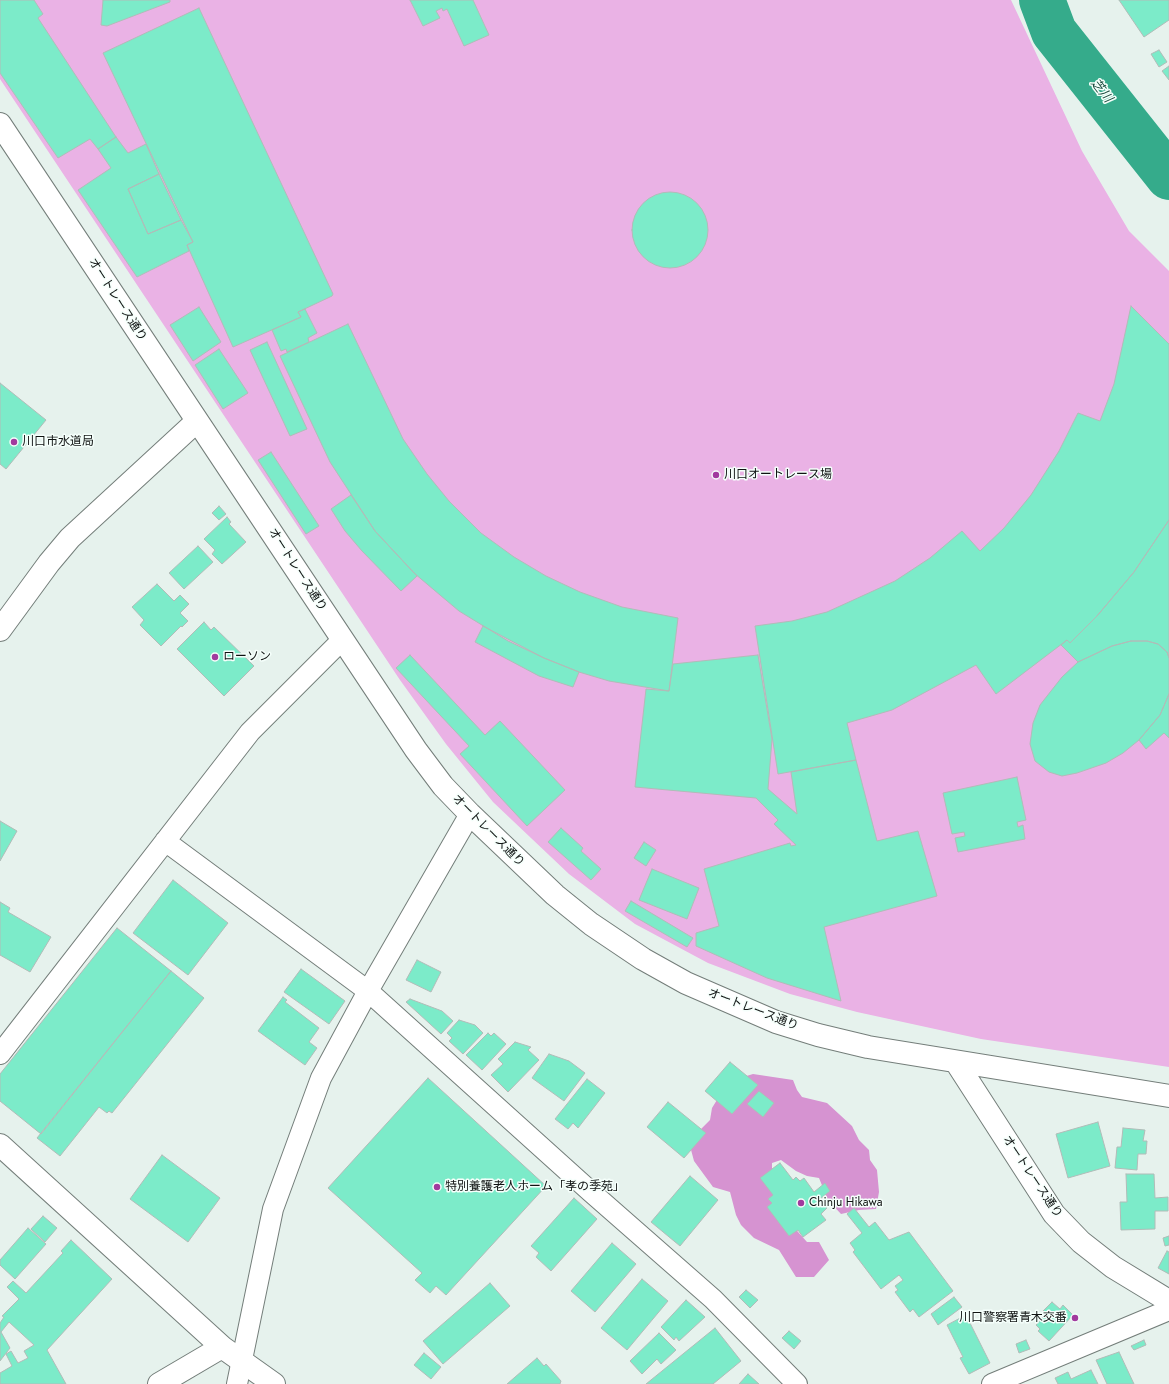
<!DOCTYPE html>
<meta charset="utf-8">
<style>
body{margin:0}
canvas{display:block;background:#e6f2ed}
</style>
<canvas width="1169" height="1384"></canvas>
<script>
const context = document.querySelector('canvas').getContext('2d');
context.lineJoin = 'round';
function paint(path, color) { context.fillStyle = color; context.fill(path, 'evenodd'); }
const poly = rows => new Path2D(rows.map(r => 'M' + r).join(''));
function strokePath(path, color, width, dash) { context.strokeStyle = color; context.lineWidth = width; context.lineCap = dash ? 'butt' : 'round'; context.setLineDash(dash || []); context.stroke(path); }
function write(font, color, halo, rows, align = 'center') {
  context.font = font + ' Jost,"Noto Sans JP",sans-serif'; context.lineWidth = 3; context.setLineDash([]); context.textBaseline = 'middle'; context.strokeStyle = halo; context.fillStyle = color; for (const [text, x, y, turn = 0] of rows) {
    context.save(); context.translate(x, y); context.rotate((+turn || 0) * Math.PI / 180); context.textAlign = isNaN(turn) ? turn : align; if (halo) context.strokeText(text, 0, 0); context.fillText(text, 0, 0); context.restore();
  }
}
paint(poly([
 [0,0,1011,0,1082,151,1129,231,1169,271,1169,1067,981,1039,857,1012,790,994,708,963,635,924,569,874,493,802,446,744,400,680,0,79]
]), '#eab2e5');
paint(poly([
 [753,1074,793,1080,797,1090,802,1097,827,1103,852,1126,859,1140,869,1150,870,1160,877,1170,879,1192,876,1209,859,1210,841,1214,828,1200,819,1178,807,1176,796,1171,781,1160,772,1163,772,1177,790,1223,807,1242,819,1242,829,1260,814,1277,796,1277,779,1250,754,1238,741,1225,736,1215,730,1192,713,1187,694,1161,690,1146,695,1135,710,1120,712,1108,720,1095,740,1078]
]), '#d693d1');
strokePath(poly([
 [1042,0,1054,32,1169,177]
]), '#35ab8b', 46);
const building = poly([
 [0,0,34,0,43,14,38,18,116,137,98,149,90,139,58,158,0,73,0,0],
 [103,0,170,0,170,2,107,26,101,25,103,0],
 [410,0,473,0,489,35,464,46,447,9,443,11,442,8,436,11,440,18,423,26,410,0],
 [1119,0,1169,0,1169,20,1144,37,1119,0],
 [199,8,333,294,332,296,298,312,301,317,233,347,187,245,193,242,103,53,199,8],
 [1159,50,1167,62,1159,67,1151,54,1159,50],
 [1169,66,1169,80,1162,71,1169,66],
 [116,137,128,153,146,144,159,174,128,189,148,234,181,220,193,242,187,245,189,251,137,277,78,190,111,168,98,149,116,137],
 [159,174,181,220,148,234,128,189,159,174],
 '632 230a38 38 0 1 1 76 0a38 38 0 1 1-76 0Z',
 [1131,306,1169,344,1169,520,1134,572,1097,616,1070,643,1067,640,996,694,976,665,892,710,847,723,856,760,778,774,755,626,792,621,827,612,895,581,930,558,962,531,980,551,1004,528,1031,495,1059,451,1078,413,1100,421,1114,384,1131,306],
 [199,307,221,342,193,361,170,325,199,307],
 [305,309,317,333,308,338,309,342,287,352,286,349,281,351,272,330,301,317,298,312,305,309],
 [348,324,403,439,427,474,449,501,481,533,514,557,546,576,580,592,622,607,678,618,669,691,609,681,579,672,544,658,508,641,459,611,440,595,414,573,375,531,330,462,280,356,348,324],
 [267,342,307,429,290,436,250,350,267,342],
 [219,349,248,393,223,409,195,365,219,349],
 [0,383,46,420,6,469,0,464,0,383],
 [271,452,319,526,306,534,258,460,271,452],
 [351,495,375,531,417,576,401,591,362,551,345,531,331,509,351,495],
 [219,506,226,514,219,520,212,513,219,506],
 [227,517,231,522,229,524,246,542,222,564,212,554,215,550,204,539,227,517],
 [1169,520,1169,658,1167,652,1158,644,1147,641,1131,641,1112,646,1078,662,1061,645,1067,640,1070,643,1097,616,1134,572,1169,520],
 [198,546,213,562,184,589,169,573,198,546],
 [157,584,174,601,180,595,189,604,180,613,188,621,182,627,181,626,161,646,140,625,144,620,132,607,157,584],
 [204,622,211,630,214,627,254,666,224,696,177,649,204,622],
 [483,626,544,658,579,672,573,687,539,676,475,642,483,626],
 [1131,641,1147,641,1158,644,1167,652,1169,658,1169,694,1160,715,1139,740,1123,753,1106,763,1077,773,1062,776,1049,772,1035,761,1030,744,1033,723,1040,705,1062,677,1078,662,1112,646,1131,641],
 [410,655,485,735,500,721,565,790,527,826,460,754,469,746,396,668,410,655],
 [758,655,772,739,768,789,797,814,791,772,856,760,877,841,918,831,937,896,824,927,841,1001,767,978,696,946,696,933,719,926,704,869,790,843,791,846,796,845,774,824,778,820,756,798,635,787,646,689,669,691,673,664,758,655],
 [1169,694,1169,738,1164,733,1146,749,1139,740,1160,715,1169,694],
 [1017,777,1026,820,1017,822,1018,827,1023,825,1025,839,958,852,955,838,965,836,964,832,952,834,943,793,1017,777],
 [0,821,17,831,0,861,0,821],
 [561,828,583,848,581,851,601,869,591,880,548,842,561,828],
 [644,842,656,850,646,866,634,858,644,842],
 [652,869,699,888,687,919,639,900,652,869],
 [173,880,228,923,188,975,133,933,173,880],
 [631,901,693,938,687,947,625,911,631,901],
 [0,902,10,908,8,912,51,937,30,972,0,955,0,902],
 [117,928,171,971,41,1134,0,1101,0,1074,117,928],
 [417,960,441,972,431,992,406,980,417,960],
 [301,969,345,1001,329,1024,284,992,301,969],
 [171,971,204,998,112,1113,109,1111,107,1113,99,1107,60,1156,37,1138,171,971],
 [283,997,287,1000,285,1002,319,1028,309,1042,317,1048,305,1065,258,1031,283,997],
 [410,999,442,1011,453,1021,441,1034,406,1002,410,999],
 [459,1020,475,1025,483,1033,463,1054,449,1041,452,1038,447,1033,459,1020],
 [488,1033,491,1036,494,1033,506,1044,482,1070,466,1055,488,1033],
 [515,1042,531,1047,528,1050,539,1060,508,1092,491,1075,503,1064,498,1059,515,1042],
 [549,1054,569,1061,585,1073,564,1101,532,1078,549,1054],
 [730,1062,758,1085,732,1114,705,1091,730,1062],
 [428,1078,546,1186,446,1295,436,1286,430,1293,415,1280,422,1273,328,1188,428,1078],
 [587,1079,605,1093,578,1128,573,1123,568,1129,555,1119,587,1079],
 [759,1091,774,1103,763,1117,747,1104,759,1091],
 [668,1102,706,1133,684,1158,647,1127,668,1102],
 [1098,1122,1110,1166,1068,1178,1056,1134,1098,1122],
 [1123,1128,1145,1130,1143,1141,1147,1141,1146,1154,1138,1154,1137,1170,1115,1168,1117,1147,1121,1147,1123,1128],
 [162,1155,220,1198,188,1242,130,1199,162,1155],
 [780,1163,793,1180,796,1177,800,1181,804,1178,814,1192,825,1183,830,1191,820,1199,827,1208,821,1214,826,1220,803,1237,798,1230,789,1236,767,1207,772,1203,768,1199,773,1195,760,1178,780,1163],
 [1126,1174,1154,1174,1155,1198,1168,1197,1168,1211,1155,1211,1155,1229,1121,1230,1120,1202,1127,1202,1126,1174],
 [690,1176,718,1200,680,1246,651,1222,690,1176],
 [574,1198,597,1219,551,1271,536,1257,539,1253,531,1246,574,1198],
 [854,1208,869,1227,875,1222,889,1240,909,1232,953,1291,919,1317,913,1309,910,1312,895,1292,898,1290,895,1286,903,1280,899,1275,881,1289,853,1252,855,1250,850,1243,862,1233,847,1214,854,1208],
 [43,1216,57,1228,45,1242,31,1229,43,1216],
 [28,1228,46,1244,15,1279,0,1265,0,1260,28,1228],
 [1169,1236,1169,1245,1165,1246,1163,1238,1169,1236],
 [71,1240,112,1279,47,1350,66,1384,0,1384,0,1373,12,1366,6,1354,11,1351,18,1363,28,1358,24,1351,34,1345,9,1322,1,1332,10,1348,0,1361,0,1323,4,1317,2,1316,19,1299,7,1287,13,1281,26,1293,63,1253,61,1251,71,1240],
 [612,1243,636,1264,595,1312,571,1291,612,1243],
 [1167,1251,1169,1252,1169,1274,1158,1268,1167,1251],
 [642,1279,668,1301,627,1350,601,1328,642,1279],
 [490,1283,510,1306,443,1364,423,1341,490,1283],
 [746,1290,758,1300,750,1308,739,1297,746,1290],
 [954,1297,962,1307,938,1325,931,1314,954,1297],
 [686,1300,705,1317,679,1341,676,1337,674,1340,661,1327,686,1300],
 [1052,1302,1060,1309,1063,1305,1073,1315,1049,1341,1038,1331,1040,1329,1036,1325,1046,1314,1043,1311,1052,1302],
 [966,1315,990,1363,969,1374,960,1358,963,1357,947,1325,966,1315],
 [715,1328,741,1361,713,1384,646,1384,715,1328],
 [789,1331,801,1341,794,1349,782,1338,789,1331],
 [659,1333,676,1350,661,1364,657,1359,642,1374,630,1361,659,1333],
 [1026,1340,1030,1349,1019,1353,1016,1344,1026,1340],
 [1144,1340,1146,1345,1134,1350,1131,1346,1144,1340],
 [1119,1352,1134,1384,1107,1384,1096,1360,1119,1352],
 [424,1353,441,1367,431,1379,414,1365,424,1353],
 [537,1358,544,1366,546,1364,561,1381,560,1384,507,1384,537,1358],
 [1091,1370,1098,1384,1058,1384,1055,1378,1068,1372,1071,1379,1091,1370],
 [748,1374,759,1384,739,1384,748,1374]
]);
paint(building, '#7cebc9');
strokePath(building, '#b1bcb8', 1);
const street = poly([
 [165,841,368,991,591,1192,713,1299,797,1384],
 [0,1054,250,732,342,640],
 [237,1384,273,1209,321,1078,368,991,470,814],
 [992,1384,1169,1310]
]);
const secondary = poly([
 [0,124,416,750,443,786,470,814,555,895,591,924,643,959,686,983,776,1022,818,1035,868,1047,1169,1096],
 [0,630,49,563,70,538,197,421],
 [956,1062,1054,1214,1081,1242,1113,1267,1169,1301],
 [0,1145,222,1347,274,1384],
 [159,1384,222,1347]
]);
strokePath(street, '#747e7a', 22);
strokePath(secondary, '#747e7a', 24);
strokePath(street, '#fff', 20);
strokePath(secondary, '#fff', 22);
for (const [x, y, r, color] of [
 [14,442,4,"#a13a9e"],
 [716,475,4,"#a13a9e"],
 [215,657,4,"#a13a9e"],
 [437,1187,4,"#a13a9e"],
 [801,1203,4,"#a13a9e"],
 [1075,1318,4,"#a13a9e"]
]) { const dot = new Path2D(); dot.arc(x, y, r, 0, 2 * Math.PI); context.fillStyle = color; context.fill(dot); strokePath(dot, '#f5fffb', 1.5); }
write('12px', '#0f1312', '#f5fffb', [
 ["オートレース通り",117,300,57],
 ["オートレース通り",297,570,57],
 ["オートレース通り",488,831,45],
 ["オートレース通り",753,1010,21],
 ["オートレース通り",1032,1177,56]
]);
write('12px', '#0f1312', '#f5fffb', [
 ["川口市水道局",22,442],
 ["川口オートレース場",724,475],
 ["ローソン",223,657],
 ["特別養護老人ホーム「孝の季苑」",445,1187],
 ["Chinju Hikawa",809,1203],
 ["川口警察署青木交番",1067,1318,"right"]
], 'left');
write('italic 13px', '#1c4c3e', '#f5fffb', [
 ["芝川",1101,91,52]
]);
</script>
